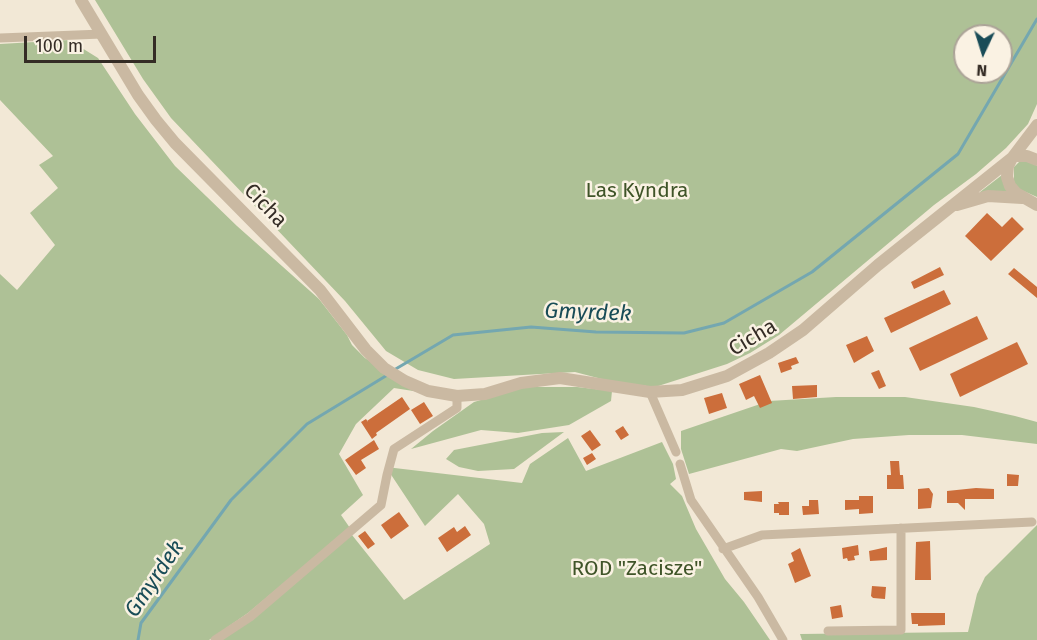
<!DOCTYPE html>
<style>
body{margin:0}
#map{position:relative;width:1037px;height:640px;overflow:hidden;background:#f2e8d6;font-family:"Fira Sans",sans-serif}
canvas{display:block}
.north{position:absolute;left:953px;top:24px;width:60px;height:60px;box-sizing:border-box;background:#faf2e3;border:2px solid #aba397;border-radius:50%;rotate:184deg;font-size:16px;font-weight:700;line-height:24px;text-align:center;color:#342c25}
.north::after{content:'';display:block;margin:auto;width:21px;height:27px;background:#194c57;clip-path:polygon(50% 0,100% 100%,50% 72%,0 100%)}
.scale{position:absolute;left:24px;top:36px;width:132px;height:27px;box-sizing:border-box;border:3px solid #342c25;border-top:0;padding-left:8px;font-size:18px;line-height:21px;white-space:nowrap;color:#342c25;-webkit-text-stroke:4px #faf2e3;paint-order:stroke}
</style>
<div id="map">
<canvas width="1037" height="640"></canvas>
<div class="north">N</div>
<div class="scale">100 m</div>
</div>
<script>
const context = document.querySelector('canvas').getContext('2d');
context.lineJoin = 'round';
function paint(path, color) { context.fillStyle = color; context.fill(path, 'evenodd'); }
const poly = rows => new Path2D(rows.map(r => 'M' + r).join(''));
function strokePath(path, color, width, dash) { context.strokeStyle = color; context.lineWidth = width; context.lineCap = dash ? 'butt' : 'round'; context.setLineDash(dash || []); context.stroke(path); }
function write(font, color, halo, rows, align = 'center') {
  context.font = font + ' "Fira Sans",sans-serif'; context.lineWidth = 5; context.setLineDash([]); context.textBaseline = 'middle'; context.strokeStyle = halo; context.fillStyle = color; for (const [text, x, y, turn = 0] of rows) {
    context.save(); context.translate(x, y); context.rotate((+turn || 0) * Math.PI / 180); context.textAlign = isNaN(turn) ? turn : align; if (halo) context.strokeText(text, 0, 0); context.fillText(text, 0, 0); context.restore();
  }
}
paint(poly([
 [95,0,1037,0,1037,104,1028,124,1006,148,976,174,934,205,779,335,750,353,727,364,655,387,613,382,575,372,454,379,418,370,386,351,345,301,171,118,143,79],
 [965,36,1001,36,1001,72,965,72],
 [69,40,98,58,135,114,175,166,237,226,319,299,347,335,352,345,365,358,400,381,426,393,394,388,356,424,339,454,363,495,341,515,350,528,248,613,209,640,0,640,0,274,17,290,55,245,30,213,58,188,39,165,53,156,0,100,0,44],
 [1020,161,1030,161,1037,166,1037,197,1019,189,1014,183,1014,167],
 [1002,175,1008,193,980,192],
 [525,387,577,387,612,391,611,401,569,425,518,433,481,430,411,449,433,431,474,402],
 [836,397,905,397,974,407,1015,416,1037,422,1037,444,962,435,909,435,853,439,797,451,781,449,689,474,681,449,681,431,769,401],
 [564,432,514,469,478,471,459,467,446,459,454,450,542,433],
 [568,438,586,471,662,442,673,464,676,479,670,484,682,496,696,529,725,579,744,602,770,640,221,640,352,535,404,600,490,544,484,524,458,494,425,526,386,467,522,483,530,464],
 [1037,525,1037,640,802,640,800,634,968,632,977,594,985,577]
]), '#aec196');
strokePath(poly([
 [394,370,453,335,531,327,596,332,684,333,724,323,812,272,958,154,1037,19],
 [138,640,141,623,231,500,307,424,389,374]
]), '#74a7b0', 3);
paint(poly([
 [987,213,1002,227,1012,217,1024,229,991,261,965,236],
 [940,267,944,275,914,289,911,282],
 [1014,268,1037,287,1037,298,1008,274],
 [944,290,951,304,891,333,884,318],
 [977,316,988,339,920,371,909,348],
 [867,336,874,351,854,363,846,345],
 [1017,342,1028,364,960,397,950,374],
 [796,357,799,363,791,366,792,369,781,373,778,363],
 [879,370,886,386,879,389,871,373],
 [760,375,772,403,760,408,754,396,746,400,739,384],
 [817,385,817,397,793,399,792,386],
 [722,393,727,408,709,414,704,398],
 [402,397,410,409,376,433,377,435,372,439,361,422,366,419,368,422,367,421],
 [424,402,433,416,420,424,411,410],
 [623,426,629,435,621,440,615,431],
 [590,430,601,445,592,451,581,436],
 [374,440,379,449,361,460,366,468,356,475,345,460],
 [592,453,596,459,587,465,583,458],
 [890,461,899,461,900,475,903,475,904,489,887,489,887,475,891,475],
 [1007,474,1019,475,1018,486,1007,486],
 [929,488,933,494,931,508,918,509,918,489],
 [976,488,994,489,994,499,965,499,965,510,958,503,947,503,947,491],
 [762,491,762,502,744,500,744,492],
 [859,496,873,496,873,513,859,514,859,509,845,510,845,500,859,500],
 [809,500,818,500,819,514,803,515,802,506,809,506],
 [778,502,789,502,789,515,779,515,779,513,774,513,774,504,779,504],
 [399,512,409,526,391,539,381,525],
 [465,526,471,535,447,552,438,538,454,527,457,532],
 [365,531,375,544,368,549,358,536],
 [930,541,931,580,915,580,916,542],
 [858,545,859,555,854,556,855,560,848,561,847,558,843,559,842,548],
 [887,547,887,560,870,561,869,551],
 [800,548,811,576,795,583,788,564,794,561,791,553],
 [872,586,886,587,885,599,873,598,871,596],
 [841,605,843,617,832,619,830,607],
 [911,613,945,613,945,625,918,626,918,624,912,624]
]), '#cc6e3b');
strokePath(poly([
 [0,38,102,34],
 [650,392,676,452],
 [680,464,691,500,758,597,783,640],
 [723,549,762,535,1032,522],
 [828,631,901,630,901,528],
 [215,640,250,617,381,505,387,475,394,449,457,408,457,396]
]), '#cab9a2', 9);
strokePath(poly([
 [81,0,138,95,156,120,175,143,320,290,366,350,384,368,405,381,428,391,457,396,485,394,521,383,560,378,650,392,682,390,727,376,769,353,803,330,878,265,1012,158,1016,156,1027,156,1037,160],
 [1037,125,1012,158,1008,166,1007,177,1010,186,1016,193,1037,205],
 [957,205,988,196,1022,198]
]), '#cab9a2', 12);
write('21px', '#3f5428', '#faf2e3', [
 ["Las Kyndra",637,191],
 ["ROD \"Zacisze\"",637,569]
]);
write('21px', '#342c25', '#faf2e3', [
 ["Cicha",265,206,46],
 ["Cicha",753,338,-31]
]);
write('italic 22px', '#194c57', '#faf2e3', [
 ["Gmyrdek",588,313,2],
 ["Gmyrdek",155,579,-56]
]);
</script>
